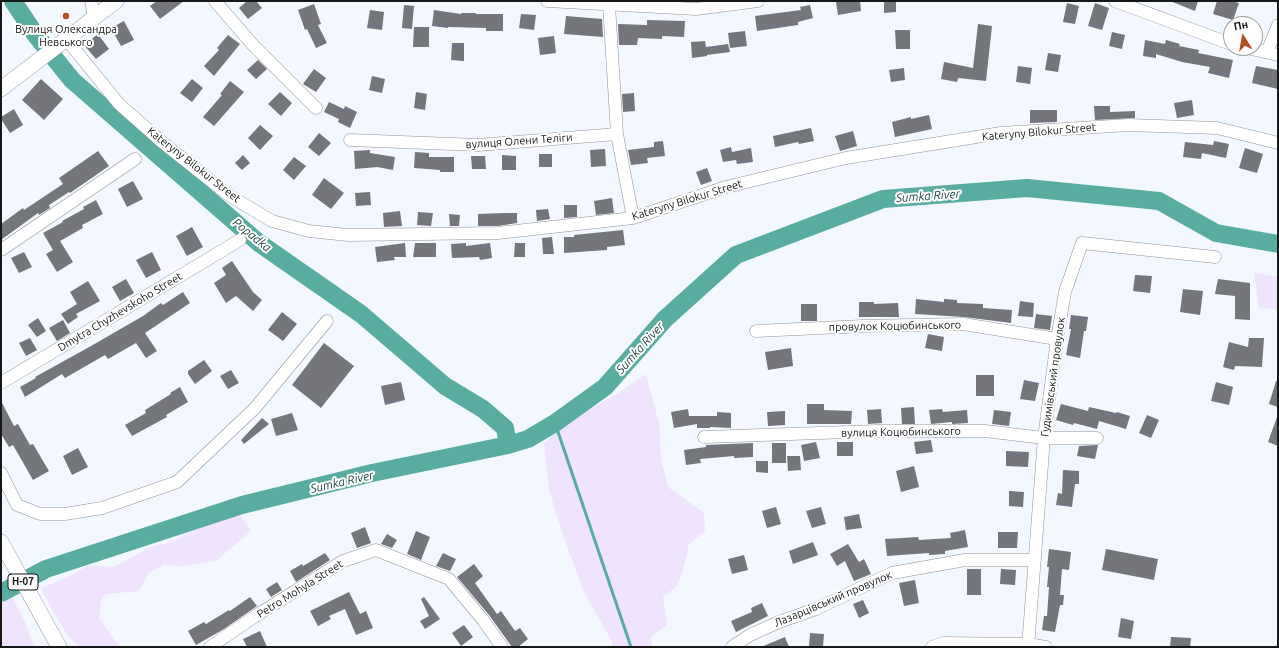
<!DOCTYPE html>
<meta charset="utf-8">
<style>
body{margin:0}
#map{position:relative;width:1279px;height:648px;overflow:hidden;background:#f2f8fd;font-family:Ubuntu,sans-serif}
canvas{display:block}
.frame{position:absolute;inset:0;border:2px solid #151718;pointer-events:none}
.north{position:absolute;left:1223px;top:16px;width:40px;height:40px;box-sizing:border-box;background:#fff;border:1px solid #a1a2a3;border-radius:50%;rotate:349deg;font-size:11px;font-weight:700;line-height:16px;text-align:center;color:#151718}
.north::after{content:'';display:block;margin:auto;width:14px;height:18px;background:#b54e25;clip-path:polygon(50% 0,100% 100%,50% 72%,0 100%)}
</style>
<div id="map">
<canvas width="1279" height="648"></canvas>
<div class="frame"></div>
<div class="north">Пн</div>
</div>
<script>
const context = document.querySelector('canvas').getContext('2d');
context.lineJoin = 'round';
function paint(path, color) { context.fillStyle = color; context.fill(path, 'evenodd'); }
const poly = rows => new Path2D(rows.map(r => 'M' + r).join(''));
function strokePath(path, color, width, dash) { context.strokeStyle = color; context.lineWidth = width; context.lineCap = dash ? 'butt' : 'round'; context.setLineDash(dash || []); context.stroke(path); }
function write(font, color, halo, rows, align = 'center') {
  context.font = font + ' Ubuntu,sans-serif'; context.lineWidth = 4; context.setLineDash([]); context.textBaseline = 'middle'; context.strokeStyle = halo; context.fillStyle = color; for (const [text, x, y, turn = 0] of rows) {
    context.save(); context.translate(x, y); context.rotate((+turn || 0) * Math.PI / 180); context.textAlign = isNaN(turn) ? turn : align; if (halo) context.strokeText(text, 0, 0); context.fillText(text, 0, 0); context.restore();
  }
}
paint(poly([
 [1254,273,1278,277,1278,310,1259,307],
 [646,374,659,423,661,459,668,487,689,502,704,513,705,531,689,544,682,574,676,587,663,597,667,625,651,637,652,647,613,647,611,640,584,592,563,535,549,490,544,443,579,415,617,394],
 [240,514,251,531,216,561,181,567,164,564,149,573,139,591,106,594,101,601,99,618,115,641,121,647,80,647,68,636,51,608,41,588,64,579,89,565,114,567,151,547,174,541,199,527],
 [12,597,25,622,34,647,1,647,1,604]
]), '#f0e3fd');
strokePath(poly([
 [555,423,631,647]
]), '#58ada0', 3);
strokePath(poly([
 [13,1,35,34,72,80,259,243,361,314,445,386,483,409,505,428,508,445],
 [1,593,46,569,242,505,372,473,508,445,528,439,555,423,605,387,665,319,736,255,883,199,1027,188,1159,201,1216,233,1278,244]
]), '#58ada0', 18);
paint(poly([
 [157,1,184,1,160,19,150,6],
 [247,1,256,1,262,8,248,19,239,8],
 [843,1,860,1,861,11,838,15,836,2],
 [884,1,896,1,896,12,884,13],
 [1170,1,1198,1,1195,11],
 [1217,1,1231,1,1239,3,1233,20,1213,14],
 [1067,3,1079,6,1075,24,1063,22],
 [1095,3,1109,8,1102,30,1088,26],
 [314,4,321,24,318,25,327,43,316,48,307,29,305,30,298,10],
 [404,5,414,6,412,29,402,28],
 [810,5,813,18,798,22,798,25,757,31,755,16,801,10,800,7],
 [370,10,384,12,382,30,367,28],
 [434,10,461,14,461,13,476,13,476,14,503,14,503,31,486,31,486,28,448,27,448,28,432,26],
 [521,14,536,15,534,30,519,28],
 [566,16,602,19,603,37,564,34],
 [647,20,685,21,684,37,662,36,662,39,638,38,637,45,619,45,618,24,647,25],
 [124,21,134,40,121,46,111,28],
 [978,24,992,26,986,81,958,78,957,82,941,79,944,62,973,68],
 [414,27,429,27,429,47,413,47],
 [895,30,910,30,910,49,896,49],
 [745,31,747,46,730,48,728,33],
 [1112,32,1125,35,1122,49,1109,46],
 [98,34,109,49,96,59,84,45],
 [228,35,240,44,214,76,204,66,219,50,217,48],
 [554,36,556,53,540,55,538,38],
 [1145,40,1165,44,1166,40,1180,44,1179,46,1199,50,1198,53,1233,60,1229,78,1208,73,1210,67,1182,62,1156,54,1156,58,1143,56],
 [705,41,706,47,728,44,730,52,707,55,707,56,692,58,691,42],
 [452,43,464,43,464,61,451,60],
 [1048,53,1061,55,1058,72,1045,70],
 [258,60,267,69,256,79,247,70],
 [1018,66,1032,68,1030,84,1016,82],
 [1256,66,1278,70,1278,89,1252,83],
 [904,68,905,80,891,82,889,70],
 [314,69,326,78,316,92,303,84],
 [372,76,385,79,382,93,369,90],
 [41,79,63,99,44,120,22,100],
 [192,79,203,88,192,102,180,93],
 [230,81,244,92,214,126,203,117,222,95,220,94],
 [280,92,292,103,281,116,268,104],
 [416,92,427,94,425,110,414,108],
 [634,93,635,111,623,112,622,94],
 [1192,100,1194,115,1177,118,1174,103],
 [329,102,344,109,345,106,357,112,350,128,338,122,339,119,324,112],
 [1094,106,1110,106,1110,112,1135,111,1135,118,1095,120],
 [14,109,23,125,10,133,1,119,1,117],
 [1030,110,1057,110,1057,122,1030,123],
 [929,115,932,129,895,137,892,122,911,117,911,119],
 [260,125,273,136,260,150,248,138],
 [811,128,814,141,799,144,798,142,775,147,773,136],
 [853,131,857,146,840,151,835,136],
 [319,133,331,143,319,156,308,147],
 [663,141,665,156,647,158,648,163,631,165,628,150,654,147,654,142],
 [1214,141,1229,144,1226,158,1202,153,1201,159,1183,157,1185,142,1213,145],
 [731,147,732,152,751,148,753,162,737,164,736,160,723,162,720,150],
 [1245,148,1263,154,1257,173,1239,168],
 [605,149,606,166,591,167,590,150],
 [370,150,370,153,395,157,393,170,377,167,355,169,354,151],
 [98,151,109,166,70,193,69,192,49,205,50,208,39,215,38,213,1,240,1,224,23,208,24,210,63,184,59,178],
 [415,152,429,153,429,157,454,157,454,172,440,172,440,170,414,168],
 [539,154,552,154,552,167,539,167],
 [243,155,250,163,242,170,235,163],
 [502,155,516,156,516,170,502,170],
 [471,156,485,156,486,169,472,169],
 [294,157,306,166,294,180,283,170],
 [707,168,712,181,701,185,696,172],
 [324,178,344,193,331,209,312,195],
 [133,181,143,199,127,207,118,189],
 [370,192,371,205,356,206,355,193],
 [612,198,614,213,596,215,594,201],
 [96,200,103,214,82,225,83,228,60,241,73,262,57,272,46,254,53,250,43,233,63,222,62,221,84,209,83,207],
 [564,205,577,205,577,217,564,218],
 [548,209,550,219,537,221,536,210],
 [400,211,402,226,384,227,383,213],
 [418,212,433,213,431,226,417,225],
 [505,213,517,213,517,223,498,226,478,226,478,214],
 [449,214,460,215,459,226,450,226],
 [192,227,203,247,187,256,176,236],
 [623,230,625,245,607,247,607,250,564,253,564,237,574,237,574,235],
 [552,237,554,254,543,254,542,238],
 [405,243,406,257,394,257,395,260,377,262,375,247],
 [415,243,436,243,436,257,413,257],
 [466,243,466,246,490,243,492,258,480,260,479,257,452,258,451,244],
 [515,243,525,243,525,257,514,257],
 [24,252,32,267,19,273,11,258],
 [152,252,161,270,146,278,136,260],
 [232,261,253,292,262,300,253,311,236,296,226,303,214,283,226,275,222,268],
 [1135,275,1152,276,1150,293,1133,291],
 [126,279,134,293,120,301,112,287],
 [1218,279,1250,283,1250,320,1235,319,1235,296,1215,294],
 [88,281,100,301,76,314,78,317,68,324,61,314,77,304,70,292],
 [1183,289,1203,291,1200,315,1180,312],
 [183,292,190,303,145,333,157,351,146,358,136,343,108,359,105,355,65,378,62,374,25,397,20,387,36,378,35,377,91,346,143,316,161,303,163,305],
 [916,299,944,302,944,299,957,300,957,303,983,304,983,308,1012,310,1011,323,964,317,915,314],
 [1020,301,1034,303,1033,317,1018,316],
 [859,302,874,302,874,304,898,303,899,317,859,317],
 [801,304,817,304,817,321,801,321],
 [282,312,297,324,283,341,268,330],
 [1036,314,1052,316,1050,330,1034,328],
 [1071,315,1088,317,1086,331,1084,331,1080,358,1066,355,1071,329,1069,329],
 [38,318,46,331,37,337,28,325],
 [63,320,70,333,57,341,49,328],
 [928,334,944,337,942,351,925,348],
 [30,338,37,350,26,356,19,343],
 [1249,338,1264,338,1262,367,1235,366,1234,370,1223,367,1229,342,1248,347],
 [324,343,354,366,321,408,292,385],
 [791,348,793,366,768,370,765,352],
 [204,360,212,371,195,384,188,374,188,371],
 [231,370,239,383,228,389,220,376],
 [976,375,994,375,994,396,976,396],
 [1024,380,1039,383,1035,401,1020,399],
 [1276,381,1278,381,1278,407,1269,404],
 [401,382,405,400,385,405,381,386],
 [1216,382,1233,387,1229,405,1211,401],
 [180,387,188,402,166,415,167,417,132,436,125,425,146,413,145,410,171,394,170,393],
 [1,401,14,426,18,424,30,445,33,444,49,471,33,480,13,445,9,447,1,434],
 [807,404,824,404,824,410,852,411,851,424,807,424],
 [1061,404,1088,411,1089,407,1116,413,1117,412,1130,416,1126,429,1099,421,1097,429,1074,423,1073,425,1056,420],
 [914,407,915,424,902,424,901,408],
 [688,409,689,416,717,416,717,412,731,413,731,428,710,427,710,428,697,428,697,424,674,428,671,412],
 [881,409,882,423,868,424,867,410],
 [942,409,943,412,967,410,968,423,952,424,952,422,931,424,929,410],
 [994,410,1011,412,1009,426,992,424],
 [785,411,785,425,768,426,767,412],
 [292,413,298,430,276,436,271,419],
 [1147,415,1159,420,1151,438,1139,433],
 [1277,417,1278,417,1278,446,1268,442],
 [262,418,269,424,244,444,241,440],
 [931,440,933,452,916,454,914,442],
 [816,442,820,458,804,461,801,445],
 [837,442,853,442,853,456,837,456],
 [753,443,753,457,734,458,734,456,700,459,701,463,686,465,684,450,706,447,706,445],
 [772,443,786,443,786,463,772,463],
 [1098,445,1095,459,1077,456,1079,446],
 [78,448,88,467,72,475,63,456],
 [1006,451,1029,452,1028,467,1006,466],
 [787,456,800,456,801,470,788,471],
 [756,461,768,461,768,473,756,472],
 [914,466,919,487,901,492,896,471],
 [1063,470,1079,471,1079,484,1075,484,1072,507,1056,505,1058,493,1062,494],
 [1009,491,1024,492,1023,507,1009,506],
 [776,507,781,524,767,528,762,511],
 [821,507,826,524,812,528,806,511],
 [859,514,862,528,846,530,844,517],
 [365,527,371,543,357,548,351,533],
 [965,530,968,547,945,551,945,554,929,555,929,553,887,556,885,539,918,537,919,540,951,538,950,533],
 [416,531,430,537,421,560,407,554],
 [998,532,1018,532,1017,548,998,548],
 [387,534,397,540,392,548,381,544],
 [813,542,818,555,793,564,789,551],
 [848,544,859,562,864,559,871,574,854,581,845,561,837,566,830,554],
 [1049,549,1071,552,1069,570,1062,569,1060,595,1064,595,1063,605,1060,605,1055,632,1042,630,1044,616,1047,616,1049,587,1047,587,1049,567,1047,567],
 [1106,549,1158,559,1154,580,1102,570],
 [325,553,330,560,296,582,290,571,302,564,303,566],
 [443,553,456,559,450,571,436,566],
 [744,555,748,570,732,574,728,559],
 [474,564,483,576,475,583,497,614,501,611,515,631,520,628,528,639,518,647,512,647,489,615,457,577],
 [967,569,981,569,981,595,967,595],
 [1001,569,1016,570,1015,585,1000,584],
 [915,580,919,603,904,606,899,583],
 [277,582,282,590,271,597,266,589],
 [349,592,360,614,366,611,373,628,356,635,345,609,329,616,331,619,318,626,310,611],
 [250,597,257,606,224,629,196,645,188,631,204,622,206,624,229,610,230,611],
 [424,597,440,619,425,629,420,621,429,616,421,599],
 [863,600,869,613,859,618,853,604],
 [762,603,768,616,736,632,731,621,752,612,751,608],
 [1121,618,1134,621,1131,639,1118,637],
 [464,625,473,637,461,646,452,633],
 [260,631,267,647,247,647,243,639],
 [810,633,824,634,823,647,809,647],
 [785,637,789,647,761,647],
 [1171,637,1191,638,1190,647,1170,647]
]), '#74767b');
const minor = poly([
 [91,1,94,17],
 [215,1,253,45,316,108],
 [547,1,696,9,758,1],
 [1115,1,1231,44],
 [609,5,617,134,633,218],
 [66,39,119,104,162,142,230,196,272,221,309,231,348,235,498,233,633,218,726,187,846,158,1001,133,1128,125,1217,128,1278,143],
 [1247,48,1278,55],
 [1267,52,1278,25],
 [350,140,478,145,617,134],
 [1,250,135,159],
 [756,331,863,326,963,324,1057,339],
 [1,383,240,240],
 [704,437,877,431,985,431,1044,438,1097,438],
 [1,473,17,505,40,514,65,514,102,508,177,482,255,408,327,321],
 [210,647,257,615,343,561,376,550,449,579,483,620,502,647],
 [732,647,750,635,779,622,816,609,892,573,965,560,1035,560],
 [932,647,943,643,1028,644,1046,647],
 [1028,647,1044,438,1057,339,1065,292,1082,243,1215,257]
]);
const major = poly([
 [1,89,116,1],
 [1,542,59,647]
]);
strokePath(minor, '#8e9398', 13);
strokePath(major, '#8e9398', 16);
strokePath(minor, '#fff', 12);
strokePath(major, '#fff', 15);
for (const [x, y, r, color] of [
 [66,16,4,"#b54e25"]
]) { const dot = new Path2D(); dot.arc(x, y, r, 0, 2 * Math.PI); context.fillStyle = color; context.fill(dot); strokePath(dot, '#fff', 1.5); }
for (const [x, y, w] of [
 [23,582,30]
]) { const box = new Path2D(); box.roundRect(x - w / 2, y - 8, w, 16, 3); context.fillStyle = '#fff'; context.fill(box); strokePath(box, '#151718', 1); }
write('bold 10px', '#151718', null, [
 ["Н-07",23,582]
]);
write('11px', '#151718', '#fff', [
 ["Вулиця Олександра",66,29],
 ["Невського",66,42]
]);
write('11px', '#151718', '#fff', [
 ["Kateryny Bilokur Street",1039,132,-5],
 ["вулиця Олени Теліги",519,141,-4],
 ["Kateryny Bilokur Street",194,165,38],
 ["Kateryny Bilokur Street",687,200,-17],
 ["Dmytra Chyzhevskoho Street",120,312,-31],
 ["провулок Коцюбинського",895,326,-1],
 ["Гудимівський провулок",1053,377,-82],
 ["вулиця Коцюбинського",901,432,-1],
 ["Petro Mohyla Street",300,589,-32],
 ["Лазарцівський провулок",833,599,-23]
]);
write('italic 12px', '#214943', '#fff', [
 ["Sumka River",928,196,-4],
 ["Popadka",252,235,39],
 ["Sumka River",640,348,-48],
 ["Sumka River",342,482,-13]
]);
</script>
